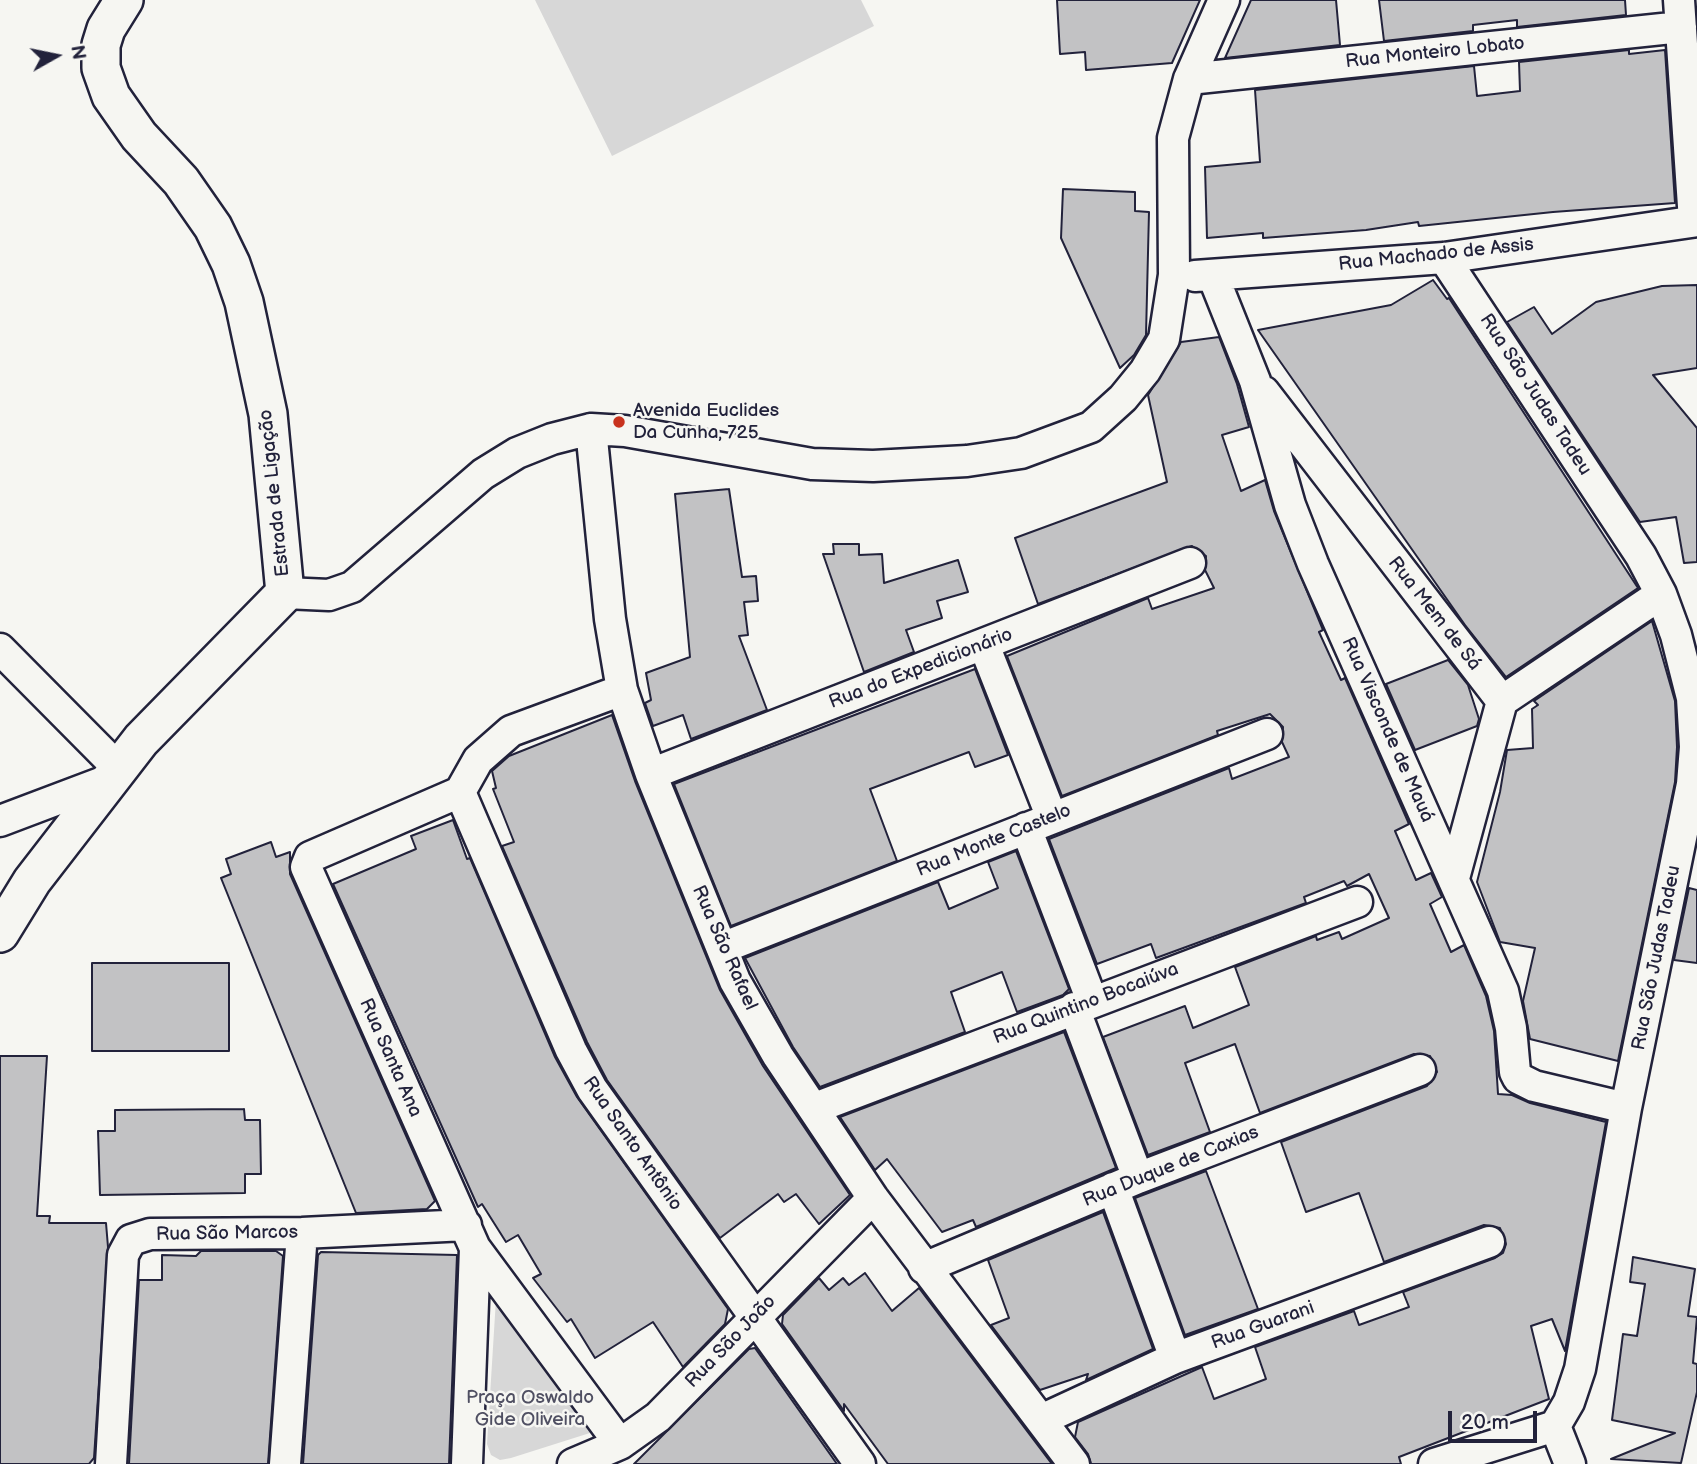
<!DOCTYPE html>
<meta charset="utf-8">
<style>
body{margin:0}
#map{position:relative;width:1697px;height:1464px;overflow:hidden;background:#f6f6f2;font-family:"Balsamiq Sans",sans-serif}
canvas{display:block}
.north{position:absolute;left:21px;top:21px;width:70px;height:70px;-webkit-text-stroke:5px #f6f6f2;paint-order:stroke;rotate:81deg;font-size:19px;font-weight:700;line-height:28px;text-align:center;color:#22223b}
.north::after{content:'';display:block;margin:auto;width:24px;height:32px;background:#22223b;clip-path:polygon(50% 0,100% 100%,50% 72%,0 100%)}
.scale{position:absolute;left:1448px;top:1411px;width:89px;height:32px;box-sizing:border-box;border:4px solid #22223b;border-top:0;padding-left:9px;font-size:21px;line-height:24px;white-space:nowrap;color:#22223b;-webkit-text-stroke:5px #f6f6f2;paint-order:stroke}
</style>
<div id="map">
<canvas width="1697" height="1464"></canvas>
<div class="north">N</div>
<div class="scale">20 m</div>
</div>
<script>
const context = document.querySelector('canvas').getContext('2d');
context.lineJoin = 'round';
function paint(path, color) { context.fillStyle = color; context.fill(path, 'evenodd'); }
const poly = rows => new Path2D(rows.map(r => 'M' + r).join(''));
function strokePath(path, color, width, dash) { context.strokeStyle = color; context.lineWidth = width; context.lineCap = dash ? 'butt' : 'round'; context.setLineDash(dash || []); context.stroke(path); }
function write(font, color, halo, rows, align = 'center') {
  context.font = font + ' "Balsamiq Sans",sans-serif'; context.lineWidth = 5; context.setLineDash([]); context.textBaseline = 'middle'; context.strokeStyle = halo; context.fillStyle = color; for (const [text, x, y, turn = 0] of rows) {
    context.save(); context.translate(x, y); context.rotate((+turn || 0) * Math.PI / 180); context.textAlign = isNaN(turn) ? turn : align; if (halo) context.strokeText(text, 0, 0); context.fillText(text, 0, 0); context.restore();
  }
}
paint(poly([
 [535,0,861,0,874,26,612,156],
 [496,1299,595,1431,593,1432,511,1458,500,1460,491,1455,487,1444]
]), '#d7d7d7');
const building = poly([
 [1057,0,1200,0,1172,63,1086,70,1085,52,1060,54,1057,0],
 [1251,0,1336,0,1340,45,1225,58,1251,0],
 [1379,0,1625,0,1626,15,1517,27,1517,20,1473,25,1473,31,1384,41,1379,0],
 [1629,50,1629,54,1665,50,1675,203,1553,212,1419,226,1418,222,1366,230,1263,238,1263,233,1207,238,1205,167,1260,162,1255,90,1474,66,1477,96,1520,91,1519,62,1629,50],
 [1063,189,1135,192,1135,211,1149,212,1146,335,1134,355,1120,368,1061,238,1063,189],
 [1433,280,1447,299,1449,298,1638,588,1506,677,1465,625,1258,330,1391,305,1433,280],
 [1697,285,1697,368,1653,375,1697,428,1697,562,1684,563,1676,517,1640,522,1507,322,1534,307,1552,334,1596,302,1662,286,1697,285],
 [1219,337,1237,384,1249,427,1222,435,1241,491,1265,480,1274,511,1323,630,1319,632,1341,680,1345,678,1409,824,1395,831,1416,880,1431,873,1442,897,1430,904,1451,952,1464,945,1486,996,1494,1031,1498,1094,1512,1095,1530,1103,1606,1122,1565,1351,1552,1319,1531,1326,1549,1399,1399,1457,1401,1464,1091,1464,1088,1454,1075,1437,1078,1422,1202,1367,1214,1399,1266,1379,1255,1347,1354,1311,1359,1325,1409,1307,1403,1292,1495,1258,1503,1253,1506,1244,1500,1228,1484,1225,1384,1262,1359,1193,1306,1212,1281,1142,1427,1086,1437,1072,1430,1056,1414,1054,1260,1113,1235,1044,1185,1063,1210,1132,1148,1155,1103,1037,1185,1006,1193,1028,1249,1005,1235,967,1316,936,1317,940,1339,932,1342,939,1389,918,1369,874,1347,886,1344,881,1304,897,1306,903,1156,958,1151,944,1097,964,1049,839,1229,768,1232,779,1289,757,1282,742,1283,727,1270,714,1217,731,1218,735,1062,796,1007,656,1148,598,1152,609,1214,588,1205,570,1206,556,1192,546,1038,604,1015,538,1167,482,1148,395,1181,342,1219,337],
 [729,489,742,577,756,576,758,601,744,602,748,635,739,636,767,710,691,739,683,715,653,726,645,703,651,700,646,673,690,657,675,494,729,489],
 [833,544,859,544,859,555,882,554,884,583,958,560,968,592,937,601,942,618,906,630,914,652,864,672,823,554,834,554,833,544],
 [1652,621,1675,701,1677,747,1675,782,1618,1061,1530,1039,1523,1001,1535,948,1500,942,1477,882,1500,792,1507,750,1533,748,1532,709,1538,705,1534,701,1652,621],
 [1448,660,1468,685,1479,719,1477,726,1415,750,1386,684,1448,660],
 [975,669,1008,755,975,767,969,752,870,789,897,861,731,926,674,784,975,669],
 [612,715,635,781,720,990,763,1066,850,1195,819,1224,796,1194,784,1202,778,1194,720,1238,607,1080,587,1042,502,846,514,842,493,789,496,788,492,771,509,756,612,715],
 [453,820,467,859,470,858,555,1057,577,1097,728,1309,725,1324,683,1367,653,1322,595,1358,571,1319,567,1322,533,1278,541,1274,518,1235,506,1242,482,1204,478,1207,333,884,416,849,411,836,453,820],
 [271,842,276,857,290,852,290,874,435,1201,427,1209,356,1213,221,878,231,874,226,859,271,842],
 [1016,851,1069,989,1063,995,1017,1012,1002,972,951,992,965,1032,820,1087,793,1047,745,958,938,882,949,909,998,888,988,862,1016,851],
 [1689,888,1697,890,1697,963,1674,960,1689,888],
 [92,963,229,963,229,1051,92,1051,92,963],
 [1064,1032,1116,1168,976,1227,973,1220,942,1232,887,1159,875,1170,840,1117,1064,1032],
 [0,1056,47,1056,37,1216,50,1216,49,1223,106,1223,108,1247,94,1458,89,1464,0,1464,0,1056],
 [244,1109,245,1120,260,1120,261,1174,245,1174,245,1193,100,1195,98,1131,115,1131,115,1110,244,1109],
 [1206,1171,1258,1309,1185,1335,1135,1198,1206,1171],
 [1103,1212,1153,1349,1086,1380,1088,1374,1040,1390,991,1325,1009,1318,988,1260,1103,1212],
 [201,1251,276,1251,283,1256,268,1464,129,1464,139,1280,162,1280,162,1255,196,1256,201,1251],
 [321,1252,457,1255,449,1464,303,1464,318,1255,321,1252],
 [1633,1257,1695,1269,1688,1316,1697,1317,1693,1363,1697,1364,1697,1392,1681,1463,1611,1459,1675,1433,1612,1420,1623,1334,1637,1336,1645,1284,1630,1282,1633,1257],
 [865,1273,892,1311,919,1288,1052,1464,888,1464,844,1404,844,1411,782,1324,783,1315,819,1278,829,1290,843,1278,849,1285,865,1273],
 [755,1348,837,1464,634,1464,749,1349,755,1348]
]);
paint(building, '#c2c2c4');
strokePath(building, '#22223b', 2);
const minor = poly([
 [1679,0,1694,221],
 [1189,79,1681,27],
 [1444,258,1641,556,1661,594,1676,635,1692,698,1695,747,1692,784,1626,1108,1580,1369,1569,1402,1555,1426,1570,1464],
 [1195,276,1444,258,1697,221],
 [1213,276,1255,381,1290,505,1313,564,1503,991,1511,1028,1515,1072,1518,1078,1534,1086,1626,1108],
 [1264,392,1502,701,1454,878],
 [591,429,610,619,622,690,651,774,735,981,778,1056,873,1198,1074,1464],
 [285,593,329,595,352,587,483,474,517,453,552,439,591,429,625,431,812,464,873,466,967,461,1021,453,1091,427,1123,398,1145,371,1164,339,1174,275,1173,138,1189,79,1224,0],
 [984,645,1052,818],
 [0,649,119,769],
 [1502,701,1661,594],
 [651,774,1190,563],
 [460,792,571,1050,592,1089,860,1464],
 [0,821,111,779],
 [1026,828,1092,1001],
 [722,948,1267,734],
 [1074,1008,1138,1178],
 [815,1108,1357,902],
 [1113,1188,1175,1358],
 [924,1268,1138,1178,1420,1070],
 [1041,1420,1175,1358,1489,1242],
 [620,1444,475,1248,306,867,310,857,460,792,478,760,511,731,622,690],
 [111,1464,123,1255,131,1240,150,1234,302,1233,466,1225],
 [285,1464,302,1233],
 [467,1464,475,1248],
 [573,1464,620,1444,658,1417,873,1198],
 [1434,1464,1555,1426]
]);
const major = poly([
 [0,933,32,881,141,740,285,593,268,414,244,302,231,264,213,227,181,181,139,136,111,96,101,68,101,45,106,29,124,0]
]);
strokePath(minor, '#22223b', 35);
strokePath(major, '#22223b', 42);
strokePath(minor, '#f6f6f2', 30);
strokePath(major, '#f6f6f2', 37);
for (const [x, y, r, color] of [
 [619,422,7,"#c8321e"]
]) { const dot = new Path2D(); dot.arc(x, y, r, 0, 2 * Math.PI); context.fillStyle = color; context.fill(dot); strokePath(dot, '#f6f6f2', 2.5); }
write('19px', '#22223b', '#f6f6f2', [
 ["Rua Monteiro Lobato",1435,53,-6],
 ["Rua Machado de Assis",1436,255,-6],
 ["Rua São Judas Tadeu",1535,395,57],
 ["Estrada de Ligação",275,493,-96],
 ["Rua Mem de Sá",1434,614,52],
 ["Rua do Expedicionário",921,669,-21],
 ["Rua Visconde de Mauá",1387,730,66],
 ["Rua Monte Castelo",994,841,-22],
 ["Rua São Rafael",724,948,66],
 ["Rua São Judas Tadeu",1657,958,-79],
 ["Rua Quintino Bocaiúva",1086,1004,-21],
 ["Rua Santa Ana",390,1058,66],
 ["Rua Santo Antônio",632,1144,55],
 ["Rua Duque de Caxias",1171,1167,-22],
 ["Rua São Marcos",227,1234,-1],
 ["Rua Guarani",1263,1326,-20],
 ["Rua São João",731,1342,-46]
]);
write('19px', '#22223b', '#f6f6f2', [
 ["Avenida Euclides",633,411],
 ["Da Cunha, 725",633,433]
], 'left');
write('19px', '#4f4f62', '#f6f6f2', [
 ["Praça Oswaldo",530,1398],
 ["Gide Oliveira",530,1420]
]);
</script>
